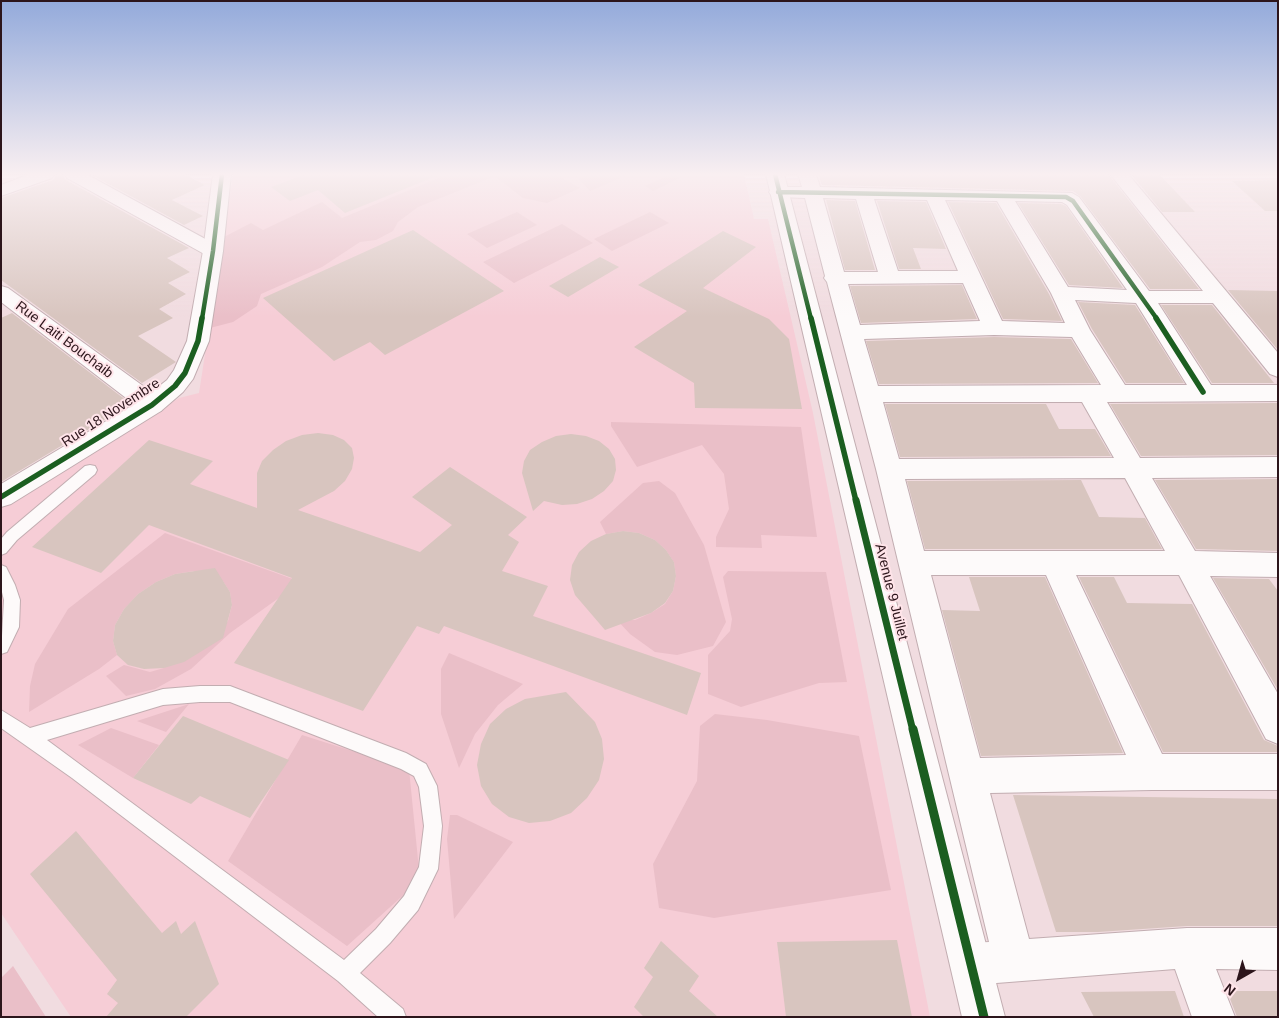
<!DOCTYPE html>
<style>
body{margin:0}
#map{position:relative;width:1279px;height:1018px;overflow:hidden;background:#f1dce0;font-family:Arial,sans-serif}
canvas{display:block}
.frame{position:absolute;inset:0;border:2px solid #2c151b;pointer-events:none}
.north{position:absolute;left:1214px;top:953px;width:50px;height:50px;-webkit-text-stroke:4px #ffe4e9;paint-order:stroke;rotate:218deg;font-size:14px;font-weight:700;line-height:20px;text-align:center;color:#2c151b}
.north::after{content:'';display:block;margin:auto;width:18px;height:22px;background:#2c151b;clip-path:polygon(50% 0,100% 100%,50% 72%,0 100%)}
</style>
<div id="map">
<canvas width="1279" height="1018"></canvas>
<div class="frame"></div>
<div class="north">N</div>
</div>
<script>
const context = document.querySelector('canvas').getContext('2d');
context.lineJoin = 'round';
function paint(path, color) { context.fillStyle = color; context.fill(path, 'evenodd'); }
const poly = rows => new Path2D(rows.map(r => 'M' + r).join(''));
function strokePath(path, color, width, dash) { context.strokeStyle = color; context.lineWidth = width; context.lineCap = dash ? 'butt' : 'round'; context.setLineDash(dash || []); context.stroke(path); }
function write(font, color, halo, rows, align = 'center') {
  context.font = font + ' Arial,sans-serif'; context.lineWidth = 4; context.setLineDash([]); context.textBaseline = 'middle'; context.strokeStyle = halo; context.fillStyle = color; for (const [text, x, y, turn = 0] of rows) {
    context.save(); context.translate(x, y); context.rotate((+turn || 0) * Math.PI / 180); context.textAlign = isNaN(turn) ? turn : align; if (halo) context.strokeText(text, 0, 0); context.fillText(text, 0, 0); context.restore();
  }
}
paint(poly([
 [233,174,744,174,754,219,768,219,813,413,930,1017,71,1017,1,913,1,508,179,398,199,393]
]), '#f6cdd6');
paint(poly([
 [448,174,489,174,493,177,418,207,398,222,393,231,376,240,360,242,322,267,261,294,257,306,233,322,210,328,224,237,251,223,263,230,322,202,342,218],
 [503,174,555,174,580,188,547,203,523,198,496,177],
 [589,174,630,174,590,191,579,179],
 [671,174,682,177,653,191,645,186],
 [517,212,537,225,487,248,467,234],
 [650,212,669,223,612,251,594,239],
 [562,224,593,243,514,283,483,262],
 [611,422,801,427,817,537,761,535,762,548,716,547,716,537,729,509,724,474,702,445,637,467,611,426],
 [659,481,675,493,704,545,726,622,713,646,677,655,655,652,630,634,617,620,635,620,651,613,665,604,673,591,676,576,674,562,666,550,655,540,639,533,623,531,606,534,600,522,643,483],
 [165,533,301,582,230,633,191,669,155,689,126,696,106,676,124,665,150,672,164,668,228,621,232,605,230,592,223,581,210,574,194,571,175,574,156,582,138,594,124,609,115,625,113,641,117,655,99,669,29,712,30,686,35,664,68,609],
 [728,571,826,572,847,682,819,683,741,707,708,694,708,655,730,631,732,619,723,577],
 [449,653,523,684,498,705,475,734,459,768,441,714,441,669],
 [189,704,166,732,137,721],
 [715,714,767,720,859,736,891,890,714,918,659,908,653,864,697,781,700,726],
 [111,728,159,745,133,778,78,745],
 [302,735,409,769,420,880,347,946,228,861],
 [450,815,457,815,513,842,454,919,447,839],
 [13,966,46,1017,1,1017,1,978]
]), '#eabfc8');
paint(poly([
 [57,174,62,174,66,180,189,248,167,258,190,272,168,283,186,294,159,309,173,318,138,336,176,362,142,383,1,280,1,198,53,180],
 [90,174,184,174,205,185,172,200,203,216,184,225],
 [300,174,439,174,439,175,345,213,318,190,290,201,271,187,301,176],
 [818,174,1108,174,1199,289,1150,289,1080,196,1073,191,822,185],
 [1131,174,1159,174,1195,212,1162,212],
 [1278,180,1278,211,1265,211,1232,181],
 [826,200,855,201,875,270,845,270],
 [877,201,926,202,946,249,913,248,921,269,899,269],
 [948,202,996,203,1049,294,1062,321,1003,319],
 [1018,203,1061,204,1066,206,1123,288,1069,285],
 [413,230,504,291,385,355,370,342,334,361,263,298],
 [723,231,756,247,703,288,769,319,789,339,802,409,695,408,694,383,634,347,687,311,638,285],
 [600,257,619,267,568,297,549,286],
 [962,285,977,319,861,323,850,286],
 [1228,290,1278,291,1278,350],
 [1078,302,1135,305,1184,383,1126,383,1092,329],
 [1161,305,1212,305,1274,383,1212,383],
 [12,313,131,404,1,482,1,318],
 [994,337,1071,339,1098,383,879,384,866,341],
 [1278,403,1278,455,1141,456,1110,404],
 [885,404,1046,404,1059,429,1095,429,1111,456,900,457],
 [318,433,333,435,344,440,352,448,354,458,352,469,345,481,334,491,298,510,420,552,452,525,412,497,450,467,527,517,508,535,519,542,502,571,548,586,533,616,701,673,687,715,444,626,439,634,417,626,363,711,234,663,292,578,149,525,101,573,32,547,149,440,213,461,190,484,257,508,257,473,262,461,273,450,286,441,302,435],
 [571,434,586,436,599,441,609,449,615,459,616,470,613,481,604,491,592,499,577,504,562,505,544,501,533,511,522,473,524,461,530,450,542,442,556,436],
 [1278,479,1278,551,1196,549,1155,480],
 [1081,480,1099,517,1145,518,1162,549,925,549,907,481],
 [623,531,639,533,655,540,666,550,674,562,676,576,673,591,665,603,651,613,605,630,575,595,570,580,572,565,579,552,591,541,606,534],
 [215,568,230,592,232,605,223,638,184,662,164,668,144,669,128,665,117,655,113,641,115,625,124,609,138,594,156,582,175,574],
 [969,577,1045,577,1123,753,981,756,942,610,980,611],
 [1079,577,1114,577,1127,603,1192,604,1264,740,1278,746,1278,752,1163,752],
 [1213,578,1269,579,1278,591,1278,690],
 [566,692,595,722,602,739,604,759,599,780,587,798,571,813,550,821,529,823,509,817,492,804,481,786,477,765,481,744,490,724,506,709,525,699],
 [183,716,289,760,250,818,200,796,191,804,133,778],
 [1013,795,1278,799,1278,926,1187,926,1098,932,1056,932],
 [76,831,162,933,176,921,181,934,195,921,219,984,186,1017,106,1017,118,1003,107,994,117,980,30,874],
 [897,940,912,1017,786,1017,777,942],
 [661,941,699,976,689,991,718,1017,644,1017,634,1007,653,977,644,968],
 [1175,991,1184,1017,1094,1017,1081,992],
 [1227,991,1278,991,1278,1017,1237,1017]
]), '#d8c5bf');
const service = poly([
 [90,465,95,466,97,470,95,474,17,540,6,553,1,555,1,539,7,532,85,466,90,465],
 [1,565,6,567,15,585,20,600,19,627,7,652,1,654,4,600,1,588,1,565],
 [200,686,230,686,406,753,426,764,437,786,442,826,438,869,418,910,390,943,360,973,403,1009,406,1017,378,1017,338,981,72,778,1,728,1,710,30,728,163,689,200,686],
 [200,702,230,702,401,769,414,776,419,787,424,826,419,867,404,896,376,929,344,960,47,740,163,705,200,702]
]);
const minor = poly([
 [30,174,55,174,52,178,1,196,1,185,30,174],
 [64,174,86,174,220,247,223,251,220,255,213,257,206,255,67,178,64,174],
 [798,174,816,174,820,187,1072,193,1079,197,1149,291,1203,291,1110,174,1128,174,1278,353,1278,377,1270,374,1213,303,1158,303,1211,385,1278,385,1278,401,1107,402,1140,458,1278,457,1278,477,1152,478,1195,551,1278,553,1278,577,1210,576,1278,694,1278,744,1266,739,1179,575,1076,575,1162,754,1278,754,1278,790,1152,790,990,793,1029,939,1187,928,1278,928,1278,970,1216,969,1235,1017,1192,1017,1175,969,971,985,956,979,950,964,956,949,971,943,989,942,876,469,827,282,824,278,825,276,805,198,778,197,772,196,769,192,772,188,778,187,802,187,798,174],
 [823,198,856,199,878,272,844,272,823,198],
 [874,199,927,200,958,271,898,271,874,199],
 [945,200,997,201,1051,293,1065,323,1002,321,945,200],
 [1015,201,1062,202,1067,205,1127,290,1068,287,1015,201],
 [963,283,980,321,860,325,848,284,963,283],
 [1075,300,1136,303,1187,385,1125,385,1090,330,1075,300],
 [994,335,1072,337,1101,385,878,386,864,339,994,335],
 [883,402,1082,402,1114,458,899,459,883,402],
 [1125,478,1165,551,924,551,905,479,1125,478],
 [931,575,1046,575,1126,755,980,758,931,575],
 [1,286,8,288,161,399,164,405,161,411,152,413,143,411,1,302,1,286]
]);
const tertiary = poly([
 [213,174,231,174,223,251,209,341,193,379,183,392,161,411,11,504,1,507,1,484,143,399,167,380,174,370,187,341,203,251,213,174],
 [766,174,784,174,1005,1017,962,1017,766,174]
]);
strokePath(service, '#c2adb1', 2);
strokePath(minor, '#c2adb1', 2);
strokePath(tertiary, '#c2adb1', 2);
paint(service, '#fdfafa');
paint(minor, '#fdfafa');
paint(tertiary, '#fdfafa');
strokePath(poly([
 [775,174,811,319],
 [778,192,1066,197,1073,201,1157,319],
 [202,319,213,251,222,174]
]), '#1b5e20', 4.5);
strokePath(poly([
 [811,318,856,501],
 [1156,318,1203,392],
 [1,497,152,405,175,386,185,373,198,341,202,318]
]), '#1b5e20', 5.5);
strokePath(poly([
 [856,500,913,731]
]), '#1b5e20', 7);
strokePath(poly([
 [913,729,984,1017]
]), '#1b5e20', 9);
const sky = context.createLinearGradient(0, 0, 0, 317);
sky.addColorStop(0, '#93aadb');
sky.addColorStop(0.55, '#f9eff1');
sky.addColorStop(1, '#f9eff100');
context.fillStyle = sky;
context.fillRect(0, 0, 1279, 317);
write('14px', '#2c151b', '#ffe4e9', [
 ["Rue Laiti Bouchaib",64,340,37],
 ["Rue 18 Novembre",111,413,-33],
 ["Avenue 9 Juillet",891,592,76]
]);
</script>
